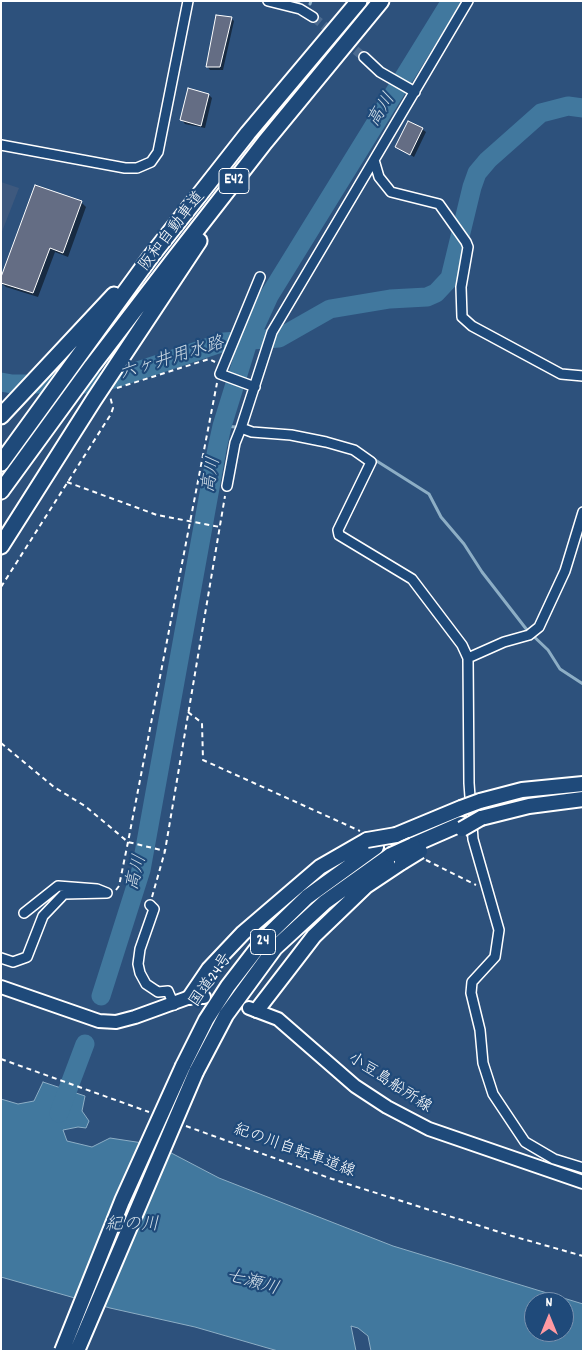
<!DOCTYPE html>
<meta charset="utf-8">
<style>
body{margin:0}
#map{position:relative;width:584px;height:1352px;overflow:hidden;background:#2d517c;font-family:Dekko,sans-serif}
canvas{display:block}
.frame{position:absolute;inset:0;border:2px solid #fff;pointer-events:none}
.north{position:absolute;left:524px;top:1292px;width:50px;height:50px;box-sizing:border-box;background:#1f4a7a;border:1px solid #7992af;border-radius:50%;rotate:0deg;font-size:14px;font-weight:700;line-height:20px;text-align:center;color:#fff}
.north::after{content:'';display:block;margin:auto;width:18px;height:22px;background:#ff9aa2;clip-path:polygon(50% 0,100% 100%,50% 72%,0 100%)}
</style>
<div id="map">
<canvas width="584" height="1352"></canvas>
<div class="frame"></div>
<div class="north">N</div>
</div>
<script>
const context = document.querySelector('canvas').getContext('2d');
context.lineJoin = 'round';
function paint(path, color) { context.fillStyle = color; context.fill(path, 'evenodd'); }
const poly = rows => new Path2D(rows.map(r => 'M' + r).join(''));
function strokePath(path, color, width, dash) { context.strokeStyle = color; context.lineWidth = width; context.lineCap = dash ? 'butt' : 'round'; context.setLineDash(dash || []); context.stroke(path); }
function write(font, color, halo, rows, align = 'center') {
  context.font = font + ' Dekko,"Klee One",sans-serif'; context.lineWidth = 4.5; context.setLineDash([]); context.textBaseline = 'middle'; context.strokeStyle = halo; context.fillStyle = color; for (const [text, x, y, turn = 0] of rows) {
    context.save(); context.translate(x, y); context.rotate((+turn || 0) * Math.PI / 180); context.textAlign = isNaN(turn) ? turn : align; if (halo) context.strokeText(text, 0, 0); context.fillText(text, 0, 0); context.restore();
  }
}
paint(poly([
 [1,182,19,188,1,234]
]), '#3e597e');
const water = poly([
 [43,1082,85,1096,82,1111,89,1121,86,1128,78,1127,63,1130,67,1141,92,1147,110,1138,156,1145,219,1178,393,1246,583,1304,583,1351,371,1351,368,1336,358,1328,351,1326,356,1351,278,1351,195,1327,110,1308,1,1277,1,1099,18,1104,34,1101,43,1082],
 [534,1302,564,1302,564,1332,534,1332,534,1302]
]);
paint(water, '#41789e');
strokePath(water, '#8daec5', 1);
paint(poly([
 [231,18,234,21,223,70,210,70,207,66],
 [209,95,212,98,205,128,185,124,182,120],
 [422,129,426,132,414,157,397,147],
 [81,202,86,207,68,257,55,252,38,297,6,287,1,283]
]), '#0007');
strokePath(poly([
 [294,1,299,2],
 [310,4,311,1],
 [222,426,236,427],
 [372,458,429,494,441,517,464,544,482,572,527,630,548,650,560,669,583,684]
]), '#8daec5', 3);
strokePath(poly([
 [1,382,12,384,92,384,114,379,224,342,279,338,330,309,390,299,427,297,436,293,450,278,472,187,477,173,488,160,541,113,568,106,583,108],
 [101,996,141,870,217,449,222,426,248,342,269,296,451,1],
 [59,1113,85,1044]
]), '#41789e', 19);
const building = poly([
 [216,15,232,17,220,67,206,67,216,15],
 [188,88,209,94,201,126,180,120,188,88],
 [408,121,423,128,410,155,395,147,408,121],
 [35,185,82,201,63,253,50,248,33,293,1,283,1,277,35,185]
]);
paint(building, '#646d84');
strokePath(building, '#fff', 1);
strokePath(poly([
 [313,17,364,57]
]), '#4c6b90', 9, [9, 4.5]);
const minor = poly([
 [268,1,300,9,313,17],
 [468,1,374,160,379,177,391,192,439,204,466,242,468,247,461,287,462,317,472,326,561,374,583,376],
 [364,57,380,72,415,92],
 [1,145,125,168,137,168,151,162,158,152,188,1],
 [374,160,272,332,241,428,252,432,291,435,326,442,354,450,371,462,338,530,339,535,412,579,462,645,468,658,469,783,473,839,499,930,495,957,472,982,471,993,480,1030,483,1063,493,1094,525,1142,554,1159,583,1168],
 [255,387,220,374,260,277],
 [227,486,235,443,241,428],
 [468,658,504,642,529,635,539,627,565,571,583,512],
 [150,905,154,909,140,949,138,964,140,973,146,984,158,992,168,991,174,1005],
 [1,958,13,962,27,957,43,916,64,894,107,893,97,889,58,886,24,913]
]);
const secondary = poly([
 [1,987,99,1021,116,1022,135,1017,190,997,204,997],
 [249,1008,278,1019,355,1086,387,1107,429,1129,583,1182]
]);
const trunk = poly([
 [480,801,522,790,583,784],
 [481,818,529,806,583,799],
 [396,835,461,808],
 [413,845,461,824],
 [190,997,209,969,243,933,320,867,367,840],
 [257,1010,314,936,366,886,402,862],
 [183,1066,206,1020,228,986,265,938,307,897,376,847],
 [196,1072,226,1015,275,948,325,902,391,855]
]);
const motorway = poly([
 [1,416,114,295],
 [1,463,152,255,248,133,359,1],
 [1,491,92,366,174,259,265,142,381,1],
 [1,546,93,401,199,241]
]);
strokePath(minor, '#fff', 12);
strokePath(secondary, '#fff', 16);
strokePath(trunk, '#fff', 18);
strokePath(motorway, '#fff', 19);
strokePath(poly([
 [117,388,209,359,215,362],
 [67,482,157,515,220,527],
 [1,587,111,414,113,408,110,396],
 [188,712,202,723,203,760,360,831],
 [1,743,54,787,85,806,128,842,165,851],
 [426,860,476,885],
 [116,890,119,886,128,842,217,383],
 [152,897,165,851,225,496],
 [1,1059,149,1112],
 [186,1126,332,1179,512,1236,583,1256]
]), '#fff', 2, [5, 4]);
strokePath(minor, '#1f4a7a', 9);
strokePath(secondary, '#1f4a7a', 12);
strokePath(trunk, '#1f4a7a', 14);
strokePath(motorway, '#1f4a7a', 15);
const trunkBridge = poly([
 [461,808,480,801],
 [462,829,481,818],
 [367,840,396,835],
 [391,855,413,845],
 [402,862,420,851],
 [62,1351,122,1201,183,1066],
 [77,1351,196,1072]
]);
strokePath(trunkBridge, '#fff', 18, []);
strokePath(trunkBridge, '#1f4a7a', 14);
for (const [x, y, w] of [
 [234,181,30],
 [263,942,25]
]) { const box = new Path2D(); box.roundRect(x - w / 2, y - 12.5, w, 25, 4); context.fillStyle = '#1f4a7a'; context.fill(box); strokePath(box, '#fff', 1); }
write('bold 15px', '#fff', null, [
 ["E42",234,181],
 ["24",263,942]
]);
write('16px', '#fff', '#1f4a7a', [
 ["阪和自動車道",173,232,-52],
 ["国道24号",212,981,-55],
 ["小豆島船所線",389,1084,33],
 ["紀の川自転車道線",294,1152,20]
]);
write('italic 18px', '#d0dde7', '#1f4a7a', [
 ["高川",383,111,-58],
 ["六ヶ井用水路",172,360,-17],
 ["高川",213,475,-80],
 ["高川",138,873,-76],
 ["紀の川",132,1227],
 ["七瀬川",252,1284,16]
]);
</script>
